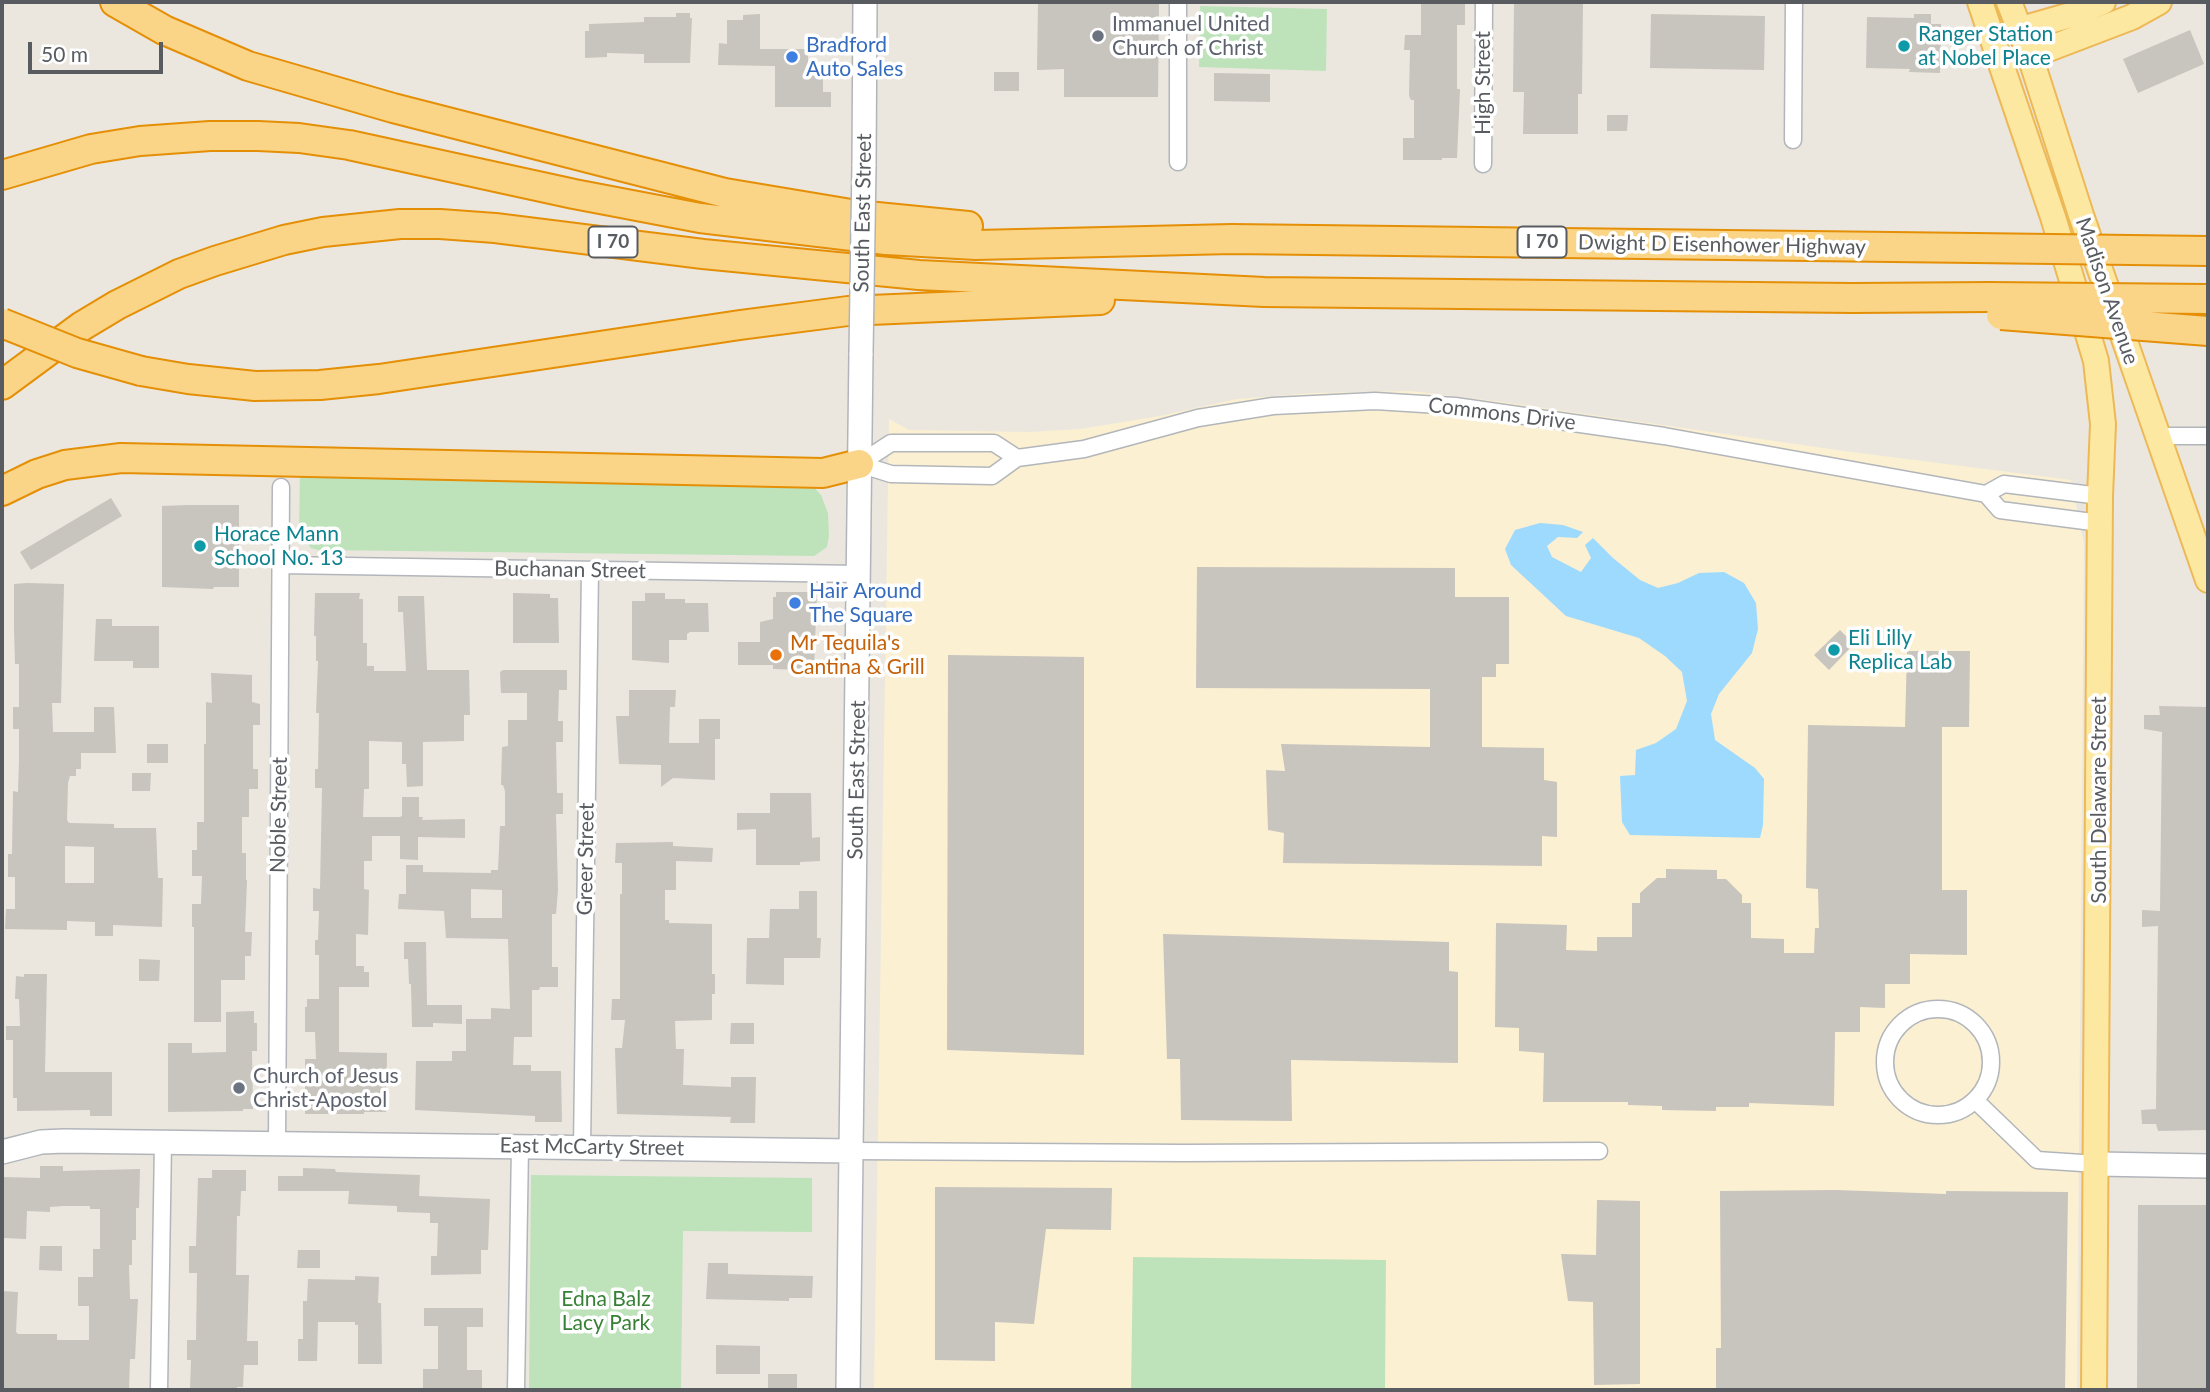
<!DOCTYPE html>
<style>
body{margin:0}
#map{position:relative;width:2210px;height:1392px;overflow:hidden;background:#ebe7df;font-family:Lato,sans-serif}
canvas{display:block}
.frame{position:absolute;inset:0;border:4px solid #585c60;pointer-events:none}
.scale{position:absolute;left:28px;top:42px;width:135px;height:32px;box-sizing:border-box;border:4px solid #585c60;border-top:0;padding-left:9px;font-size:21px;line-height:24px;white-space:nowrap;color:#585c60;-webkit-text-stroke:5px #fff;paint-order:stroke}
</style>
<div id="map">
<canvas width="2210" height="1392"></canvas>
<div class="frame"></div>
<div class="scale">50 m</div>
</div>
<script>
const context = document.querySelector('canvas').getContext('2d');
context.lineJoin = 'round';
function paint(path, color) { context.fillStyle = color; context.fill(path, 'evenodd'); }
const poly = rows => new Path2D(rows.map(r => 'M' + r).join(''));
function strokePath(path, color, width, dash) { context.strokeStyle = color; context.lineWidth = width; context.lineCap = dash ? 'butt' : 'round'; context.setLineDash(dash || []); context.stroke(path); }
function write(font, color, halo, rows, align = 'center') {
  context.font = font + ' Lato,sans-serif'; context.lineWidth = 7; context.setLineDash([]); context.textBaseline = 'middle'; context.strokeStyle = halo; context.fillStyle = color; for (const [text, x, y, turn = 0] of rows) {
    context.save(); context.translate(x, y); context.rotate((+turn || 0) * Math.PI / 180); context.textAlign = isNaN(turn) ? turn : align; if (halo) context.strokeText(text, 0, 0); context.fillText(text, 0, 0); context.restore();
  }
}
paint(poly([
 [1411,391,1502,402,1844,451,2071,480,2084,544,2077,1390,874,1390,889,419,909,430,1030,432,1080,429,1160,416,1237,399,1313,393]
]), '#fcf0d2');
paint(poly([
 [1200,6,1327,9,1326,71,1199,67],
 [300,470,811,484,821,495,828,513,829,536,827,547,814,556,318,550,311,548,299,534],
 [531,1175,812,1178,812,1232,683,1231,681,1390,529,1390],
 [1133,1257,1386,1260,1385,1390,1131,1390]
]), '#bee3bb');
paint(poly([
 [1540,523,1563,525,1583,532,1577,538,1558,537,1547,546,1552,557,1581,572,1591,558,1585,545,1593,538,1613,558,1640,580,1658,588,1678,583,1699,573,1724,572,1744,583,1756,603,1758,629,1752,653,1719,694,1711,714,1715,740,1755,768,1764,779,1763,825,1760,838,1630,835,1622,822,1620,776,1635,775,1636,750,1656,743,1676,729,1687,701,1682,672,1665,656,1639,638,1566,616,1511,565,1505,549,1515,530]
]), '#9ddafd');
paint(poly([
 [1038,2,1159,2,1158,97,1064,97,1064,69,1037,70],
 [1421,2,1465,2,1465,25,1457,25,1457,89,1460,89,1457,158,1442,158,1442,160,1403,160,1403,138,1414,138,1414,100,1411,100,1409,96,1410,50,1404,50,1405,35,1421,35],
 [1514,2,1583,2,1582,94,1578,94,1578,134,1523,134,1524,92,1513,92],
 [676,13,690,13,690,18,692,18,690,63,644,63,644,54,607,53,607,57,585,58,585,31,589,31,589,24,644,22,644,17,676,17],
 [760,14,760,49,808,49,808,69,823,69,823,92,831,92,831,107,775,107,775,66,718,65,719,43,727,44,727,20,743,20,743,15],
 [1651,14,1765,16,1764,70,1650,68],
 [1914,14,1931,14,1931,24,1941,24,1940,73,1909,72,1910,69,1866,68,1867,17,1914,18],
 [2190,30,2204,64,2138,93,2123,59],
 [994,72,1019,72,1019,91,994,91],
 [1214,73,1270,74,1270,102,1214,101],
 [1607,115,1628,115,1627,131,1607,131],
 [111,498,122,516,31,570,20,552],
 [188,505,239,505,239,587,214,587,213,589,162,587,162,506],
 [1197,567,1455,568,1455,597,1509,597,1509,664,1496,664,1496,677,1482,677,1482,747,1544,748,1544,780,1557,782,1557,837,1542,836,1542,866,1283,863,1284,833,1268,830,1266,770,1285,771,1281,744,1430,747,1430,689,1196,688],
 [27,583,64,584,61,703,52,703,53,732,94,732,94,707,114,707,116,753,81,753,81,769,76,769,76,776,70,776,68,783,67,820,69,823,114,824,114,828,156,828,158,878,163,878,162,927,113,925,113,936,95,936,95,922,67,921,67,930,5,929,6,909,15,909,15,877,8,877,8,854,12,854,13,791,18,792,19,761,19,729,13,729,13,707,19,707,19,664,15,664,14,628,14,584],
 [65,846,94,847,94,883,65,883],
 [776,592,817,592,814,668,807,668,807,670,773,669,773,665,738,665,738,642,760,642,760,622,773,619,773,597,776,597],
 [315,593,360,593,359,599,363,599,363,643,367,643,367,666,374,666,374,671,406,671,403,612,398,612,398,596,424,596,427,670,469,670,470,715,464,715,464,741,423,742,423,786,407,787,406,764,402,764,402,742,369,741,369,789,364,789,363,817,400,817,402,816,402,797,419,797,419,817,423,817,422,820,465,819,465,838,418,837,418,860,400,859,400,836,372,836,372,861,364,861,364,889,369,890,368,935,356,934,356,966,364,966,364,972,369,972,369,987,339,987,339,1052,387,1053,386,1112,364,1112,364,1114,305,1114,305,1059,316,1059,315,1032,305,1032,305,1007,307,1007,307,999,319,999,319,955,315,955,315,940,318,940,319,911,313,911,313,888,320,889,322,788,315,788,315,769,318,769,319,713,316,713,318,661,316,661,316,636,314,636],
 [513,593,550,594,550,598,558,598,559,643,513,643],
 [645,593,665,593,665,599,685,599,685,603,708,603,709,632,690,632,687,634,687,640,669,640,669,663,632,660,632,601,645,601],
 [96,619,112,619,112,626,159,626,159,668,133,668,133,661,94,661],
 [1840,630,1854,644,1829,670,1814,655],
 [1907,651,1970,651,1969,727,1942,727,1942,890,1967,890,1967,955,1910,954,1910,984,1885,984,1885,1008,1860,1007,1860,1032,1835,1032,1834,1106,1749,1103,1749,1107,1716,1107,1716,1111,1662,1110,1662,1106,1628,1105,1628,1102,1543,1102,1544,1053,1519,1051,1519,1028,1495,1027,1496,923,1567,925,1566,950,1597,951,1597,937,1632,937,1632,903,1640,903,1640,893,1657,878,1666,878,1666,869,1717,870,1717,879,1726,879,1742,895,1742,903,1751,903,1751,938,1784,939,1784,953,1814,953,1815,928,1819,928,1818,889,1806,888,1808,725,1905,727],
 [948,655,1084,657,1084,1055,947,1050],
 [503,670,567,670,567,690,559,690,558,721,563,721,563,742,556,742,557,793,563,793,563,814,556,814,558,890,556,914,552,914,552,967,558,967,558,987,540,987,539,990,532,990,532,1037,514,1037,513,1065,531,1065,531,1071,561,1071,562,1122,535,1122,535,1116,415,1110,416,1061,452,1061,452,1051,466,1051,466,1019,491,1019,491,1008,510,1009,508,939,446,938,444,911,398,909,399,894,406,894,406,865,423,865,423,872,491,873,491,870,498,870,500,826,505,826,505,791,503,785,501,785,502,747,508,746,508,720,527,720,527,693,501,693,500,672],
 [471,889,502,890,502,918,471,918],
 [211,673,252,675,252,702,260,704,260,725,253,725,253,769,258,769,258,789,249,789,249,817,242,817,242,853,246,853,246,880,247,880,245,932,252,932,251,956,245,956,245,980,221,980,221,1022,194,1022,194,927,192,927,192,904,201,904,202,876,192,876,192,850,197,850,197,822,204,822,204,744,206,744,206,702,212,703],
 [629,690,676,690,675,707,670,707,669,743,699,743,699,719,720,719,720,739,715,739,715,780,673,778,661,787,661,765,619,764,616,716,629,716],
 [2159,706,2208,707,2208,1130,2158,1131,2156,1124,2142,1124,2141,1110,2156,1109,2158,926,2142,927,2142,910,2160,911,2162,732,2144,729,2144,715,2160,715],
 [147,744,168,744,168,763,147,763],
 [132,773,151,773,150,791,132,791],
 [770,793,811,793,812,838,820,837,820,861,800,862,800,865,756,865,756,829,737,830,737,813,770,813],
 [673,842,673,846,713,848,712,862,676,861,676,890,665,890,665,920,669,920,669,923,712,924,712,974,715,974,715,994,712,994,712,1020,675,1021,676,1049,684,1049,683,1085,731,1087,731,1077,756,1077,755,1123,730,1123,731,1117,617,1114,615,1048,622,1048,625,1020,611,1020,612,999,620,999,620,894,622,894,622,863,615,863,616,843],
 [799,891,817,891,817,938,821,938,820,958,784,958,784,985,746,984,747,938,769,938,770,909,799,909],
 [1163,934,1449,942,1449,971,1458,972,1458,1063,1291,1060,1292,1121,1181,1120,1180,1059,1167,1059],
 [404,942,426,942,427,1005,462,1005,462,1024,433,1023,433,1027,412,1027,411,984,409,984,408,959,404,959],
 [139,959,160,960,159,981,139,981],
 [24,974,47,974,45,1072,112,1072,112,1116,90,1116,90,1110,17,1111,17,1098,13,1098,13,1040,6,1040,6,1026,20,1026,19,999,15,999,16,976,24,977],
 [254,1011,254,1023,257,1023,257,1051,252,1051,253,1109,243,1109,243,1111,168,1112,168,1043,192,1043,192,1053,226,1052,226,1012],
 [731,1023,754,1023,754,1044,730,1044],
 [40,1166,63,1166,63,1171,140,1169,139,1208,136,1208,136,1240,132,1240,132,1265,129,1265,130,1299,138,1299,135,1359,130,1359,129,1390,2,1390,2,1291,18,1292,16,1332,18,1334,57,1334,57,1340,89,1340,89,1306,78,1306,78,1277,93,1277,93,1249,100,1249,100,1209,90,1209,90,1206,63,1206,50,1207,50,1212,27,1211,26,1239,3,1238,3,1177,40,1178],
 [303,1168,335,1169,336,1172,420,1175,419,1196,490,1199,488,1250,481,1250,481,1274,431,1275,431,1256,437,1256,438,1223,430,1223,430,1213,397,1212,397,1206,348,1204,349,1191,278,1191,278,1176,303,1176],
 [212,1170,246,1170,246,1191,241,1191,240,1216,237,1216,236,1275,249,1275,247,1341,258,1341,258,1365,244,1365,243,1387,237,1387,237,1390,190,1390,191,1360,187,1360,187,1340,196,1340,197,1273,189,1273,189,1246,196,1246,198,1178,212,1178],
 [935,1187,1112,1188,1111,1230,1046,1229,1034,1324,995,1322,995,1361,935,1360],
 [1720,1191,1836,1190,1946,1194,1946,1191,2068,1192,2065,1390,1716,1390,1716,1348,1721,1348],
 [1597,1200,1640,1201,1640,1384,1594,1385,1593,1302,1568,1301,1561,1254,1596,1255],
 [2138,1205,2208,1205,2208,1390,2137,1390],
 [40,1246,62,1246,62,1271,39,1270],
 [298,1250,320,1250,320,1268,297,1268],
 [708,1263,728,1263,728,1274,813,1276,812,1298,789,1298,789,1301,706,1299],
 [355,1276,379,1277,378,1303,381,1303,382,1364,358,1364,358,1325,355,1325,355,1322,318,1322,317,1361,298,1361,298,1339,303,1339,303,1301,307,1301,308,1279,355,1280],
 [424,1308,483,1308,483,1327,467,1327,467,1370,482,1370,482,1390,423,1390,423,1369,438,1369,438,1326,424,1326],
 [716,1345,760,1346,760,1374,716,1374],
 [768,1374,797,1374,797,1390,768,1390]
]), '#c8c4be');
const street = poly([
 [1793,140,1794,2],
 [1178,162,1178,2],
 [1483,164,1484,2],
 [2157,436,2208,436],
 [859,464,891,474,992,476,1017,458,1084,449,1198,418,1273,406,1375,401,1455,406,1664,436,1986,494],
 [859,464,891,443,994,443,1017,458],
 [1986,494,2000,510,2100,523],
 [1986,494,2004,484,2100,496],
 [281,565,859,574],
 '1885 1062a53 53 0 1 1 106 0a53 53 0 1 1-106 0Z',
 [1975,1100,2037,1160,2097,1164],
 [277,1143,281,487],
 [582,1147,590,570],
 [852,1151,1183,1153,1599,1151],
 [159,1390,163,1142],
 [516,1390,520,1146]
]);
const secondary = poly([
 [864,166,865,2],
 [2,1152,41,1142,64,1141,852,1151],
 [2097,1164,2208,1166],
 [848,1390,861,353]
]);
const primary = poly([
 [1980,2,2053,217,2096,361,2103,424,2100,496,2094,1390],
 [2009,2,2030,56,2081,215,2208,580],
 [2018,30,2074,14,2103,2],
 [2030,56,2132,17,2159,2]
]);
const highway = poly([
 [115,2,164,30,248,66,393,108,725,193,857,215,968,226],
 [2,175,91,149,140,141,210,136,258,136,299,138,349,145,574,194,700,218,886,240,976,245,1232,239,1974,248],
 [141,371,188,379,255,386,320,385,379,379,740,325,848,311,1100,300],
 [2,385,82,326,117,305,179,274,215,261,284,240,323,232,400,224,440,224,495,228,703,254,919,275,1264,292,1853,298,1990,297],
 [2,491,37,474,65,465,121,458,823,473,859,464]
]);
strokePath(street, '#b2b6ba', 19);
strokePath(secondary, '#b1b5ba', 26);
strokePath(primary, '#edb856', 28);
strokePath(highway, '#e48f06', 32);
strokePath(street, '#fff', 16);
strokePath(secondary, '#fff', 23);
strokePath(primary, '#fde8a2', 24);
strokePath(highway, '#fad487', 28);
const secondaryBridge = poly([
 [861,353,864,166]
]);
const highwayBridge = poly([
 [1974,248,2208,251],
 [1990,297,2208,299],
 [2001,315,2208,331],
 [2,323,77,353,141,371]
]);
strokePath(secondaryBridge, '#b1b5ba', 26, []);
strokePath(highwayBridge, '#e48f06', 32, []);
strokePath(secondaryBridge, '#fff', 23);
strokePath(highwayBridge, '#fad487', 28);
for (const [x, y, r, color] of [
 [1098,36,7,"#6b7280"],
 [1904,46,7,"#0f9aa8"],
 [792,57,7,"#3f7fe0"],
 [200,546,7,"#0f9aa8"],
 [795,603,7,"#3f7fe0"],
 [1834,650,7,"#0f9aa8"],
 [776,655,7,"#e8710a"],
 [239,1088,7,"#6b7280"]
]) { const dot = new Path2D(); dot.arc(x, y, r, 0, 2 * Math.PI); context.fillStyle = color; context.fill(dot); strokePath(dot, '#fff', 2.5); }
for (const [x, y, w] of [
 [613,242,49],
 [1542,242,49]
]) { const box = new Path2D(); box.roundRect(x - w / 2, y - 15.5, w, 31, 5); context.fillStyle = '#fff'; context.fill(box); strokePath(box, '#585c60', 2); }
write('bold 19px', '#585c60', null, [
 ["I 70",613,242],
 ["I 70",1542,242]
]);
write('21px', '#5b616d', '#fff', [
 ["Immanuel United",1112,24],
 ["Church of Christ",1112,48],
 ["Church of Jesus",253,1076],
 ["Christ-Apostol",253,1100]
], 'left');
write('21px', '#0d838f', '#fff', [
 ["Ranger Station",1918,34],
 ["at Nobel Place",1918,58],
 ["Horace Mann",214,534],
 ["School No. 13",214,558],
 ["Eli Lilly",1848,638],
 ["Replica Lab",1848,662]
], 'left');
write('21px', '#366cbe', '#fff', [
 ["Bradford",806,45],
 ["Auto Sales",806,69],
 ["Hair Around",809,591],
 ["The Square",809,615]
], 'left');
write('21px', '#585c60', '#fff', [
 ["High Street",1483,83,-90],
 ["South East Street",863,213,-89],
 ["Dwight D Eisenhower Highway",1722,245,1],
 ["Madison Avenue",2107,291,71],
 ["Commons Drive",1502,414,7],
 ["Buchanan Street",570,570,1],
 ["South East Street",857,780,-89],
 ["South Delaware Street",2099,800,-90],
 ["Noble Street",279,815,-89],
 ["Greer Street",586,859,-89],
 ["East McCarty Street",592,1147,1]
]);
write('21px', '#c56008', '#fff', [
 ["Mr Tequila's",790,643],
 ["Cantina & Grill",790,667]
], 'left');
write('21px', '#378136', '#fff', [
 ["Edna Balz",606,1299],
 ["Lacy Park",606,1323]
]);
</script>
